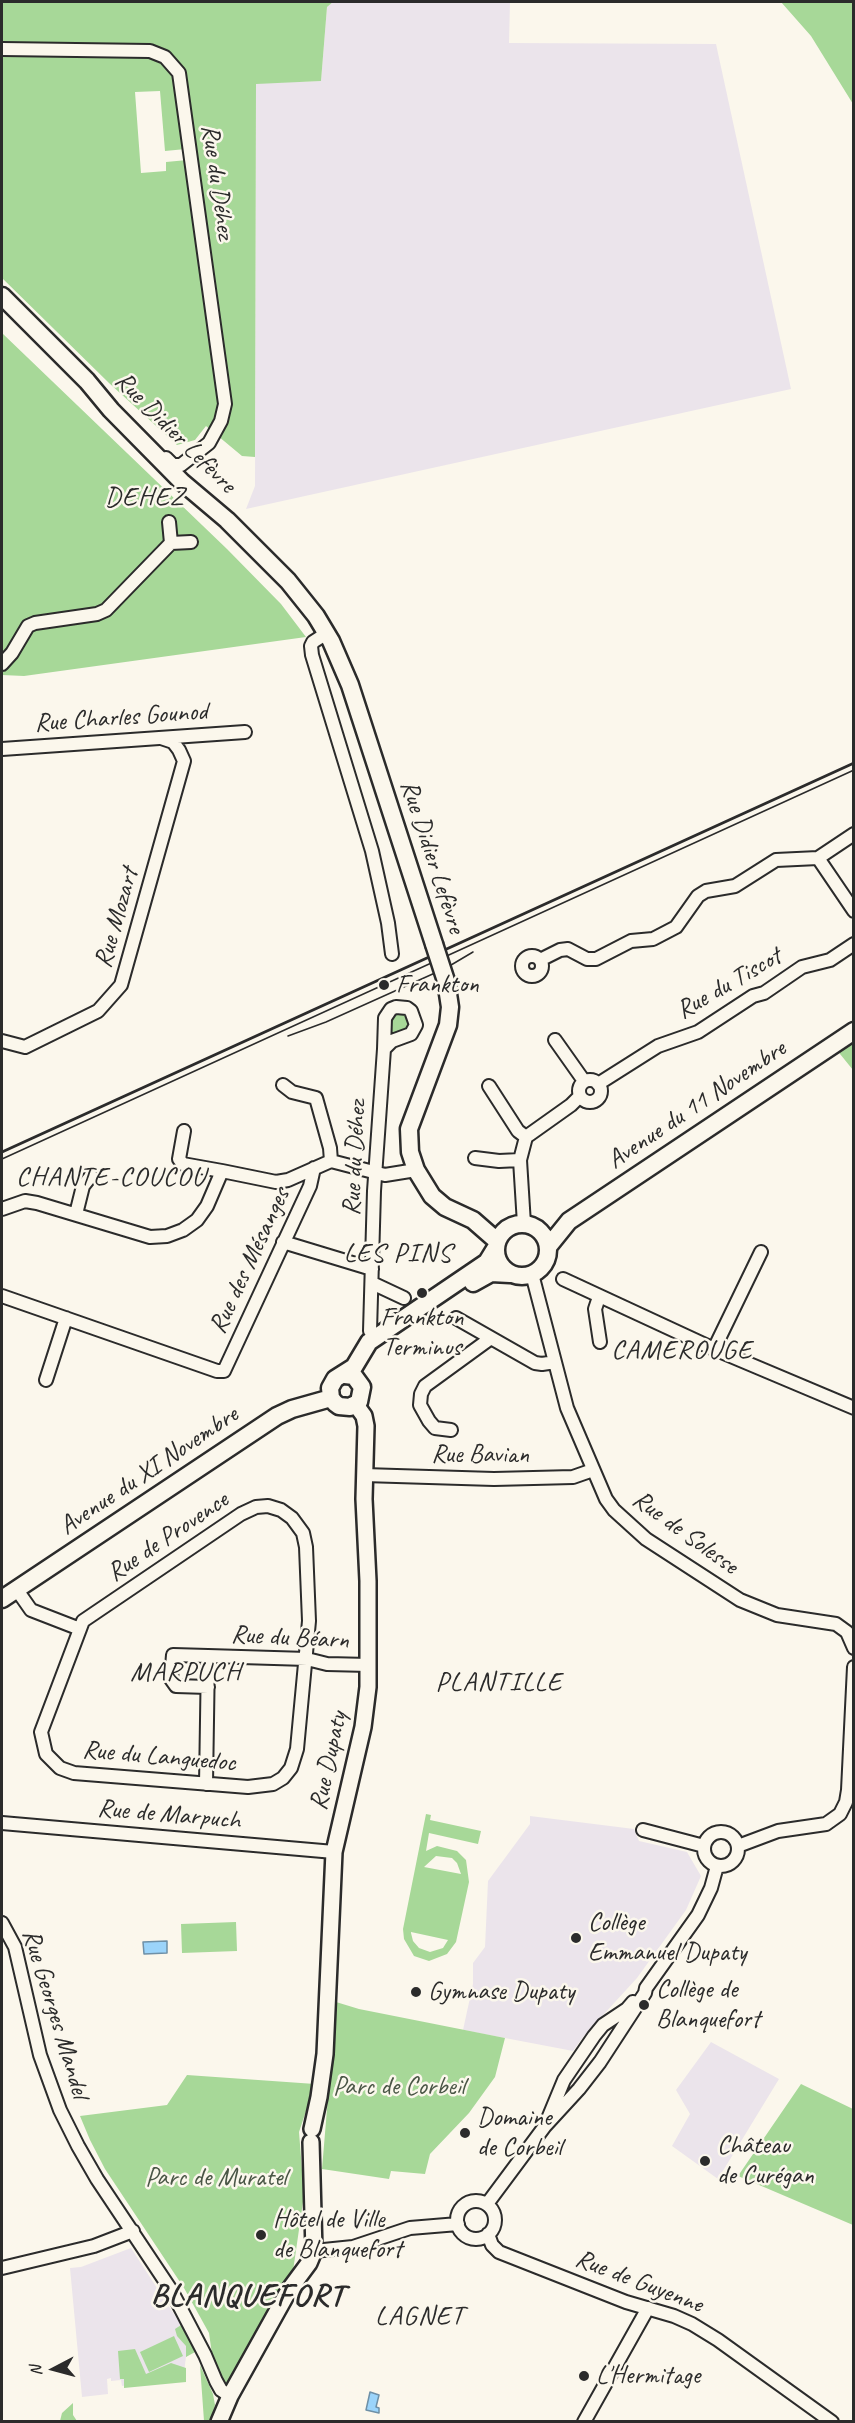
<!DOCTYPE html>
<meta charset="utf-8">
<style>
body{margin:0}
#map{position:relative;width:855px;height:2423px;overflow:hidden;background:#fbf7ec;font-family:Caveat,sans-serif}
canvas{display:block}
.frame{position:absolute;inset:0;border:3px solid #2b2b2b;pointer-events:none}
.north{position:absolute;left:24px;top:2339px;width:60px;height:60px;-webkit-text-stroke:4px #fbf7ec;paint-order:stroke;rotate:264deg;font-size:16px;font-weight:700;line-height:24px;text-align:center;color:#2b2b2b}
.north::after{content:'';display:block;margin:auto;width:21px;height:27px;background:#2b2b2b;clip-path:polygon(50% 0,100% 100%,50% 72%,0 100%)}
</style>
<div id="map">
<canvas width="855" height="2423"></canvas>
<div class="frame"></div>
<div class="north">N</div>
</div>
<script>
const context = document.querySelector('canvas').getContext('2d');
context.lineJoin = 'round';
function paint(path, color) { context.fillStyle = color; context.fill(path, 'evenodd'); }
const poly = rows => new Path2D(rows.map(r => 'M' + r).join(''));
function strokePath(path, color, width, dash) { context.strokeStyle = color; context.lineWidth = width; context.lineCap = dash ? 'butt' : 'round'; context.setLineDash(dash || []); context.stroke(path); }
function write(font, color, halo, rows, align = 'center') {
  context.font = font + ' Caveat,sans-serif'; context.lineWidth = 5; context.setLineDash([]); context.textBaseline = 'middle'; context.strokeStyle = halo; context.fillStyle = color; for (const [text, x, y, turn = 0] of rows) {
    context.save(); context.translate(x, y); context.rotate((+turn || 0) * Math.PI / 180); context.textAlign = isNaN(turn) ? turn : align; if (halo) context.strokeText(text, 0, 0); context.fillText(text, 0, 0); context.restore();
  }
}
paint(poly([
 [333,2,510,2,509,43,716,44,791,389,246,509,255,486,256,83,321,81,327,7],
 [530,1816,634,1829,639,1841,687,1852,701,1876,686,1910,637,1978,583,2037,573,2051,463,2030,473,1984,473,1963,485,1947,488,1881,530,1824],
 [711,2042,779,2079,718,2179,672,2146,690,2114,676,2090],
 [131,2248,181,2325,178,2327,193,2351,186,2357,183,2380,150,2381,122,2386,121,2380,111,2381,111,2378,107,2379,108,2394,82,2397,70,2268,81,2267]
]), '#ebe4eb');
paint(poly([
 [2,2,333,2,327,7,321,81,256,84,255,457,242,456,206,426,195,440,177,445,109,383,2,278],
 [160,91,165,151,196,148,198,159,166,162,166,171,141,173,135,92],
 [781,2,853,2,853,104,811,36],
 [2,333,227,549,281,604,306,637,24,676,2,675],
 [393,1012,408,1013,411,1029,388,1038,387,1031],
 [853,1037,853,1070,836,1049],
 [426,1814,431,1815,430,1820,481,1831,478,1844,429,1833,426,1851,437,1846,457,1851,466,1860,469,1882,456,1942,447,1954,429,1961,414,1956,404,1939,403,1929],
 [436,1856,452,1858,457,1863,461,1874,424,1867],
 [411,1933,411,1932,448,1940,443,1948,430,1952,419,1948,413,1941],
 [236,1922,237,1951,182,1953,181,1924],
 [336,2002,359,2009,505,2038,495,2077,469,2113,430,2154,425,2174,391,2171,389,2179,322,2169],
 [187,2075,315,2084,299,2132,304,2195,293,2271,228,2384,222,2379,213,2361,209,2333,184,2288,105,2169,90,2140,80,2116,167,2105],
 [801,2084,853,2109,853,2225,738,2176],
 [181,2325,195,2352,186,2357,186,2346,177,2336,175,2329],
 [174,2336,183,2356,149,2372,140,2352],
 [135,2349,146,2374,171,2363,186,2368,186,2382,124,2388,124,2379,120,2379,118,2351],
 [200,2365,213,2394,215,2405,210,2421,204,2421],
 [73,2403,73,2415,77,2421,60,2421,62,2413]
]), '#a7d898');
const water = poly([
 [167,1941,167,1953,144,1954,143,1942,167,1941],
 [370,2392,379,2395,376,2407,379,2408,379,2413,366,2410,370,2392]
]);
paint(water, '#9bd4fa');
strokePath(water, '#6e90a7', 1.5);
const minor = poly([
 [2,49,150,51,165,57,179,73,225,404,221,421,209,443,181,465,173,465,166,458],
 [169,522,171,543],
 [327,633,313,642,311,646,312,655,372,851,388,923,392,954],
 [2,664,12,653,28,626,35,623,97,614,106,610,171,543,191,542],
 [2,749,245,732],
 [854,834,818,858,854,911],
 '522 966a10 10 0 1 1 20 0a10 10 0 1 1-20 0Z',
 [540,960,560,950,568,949,587,959,596,959,631,941,653,939,676,927,698,896,706,891,735,886,776,860,818,858],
 [396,1007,407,1008,411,1011,416,1025,411,1034,392,1041,384,1049,385,1018,391,1009,396,1007],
 [555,1040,584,1081],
 [2,1041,25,1047,98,1011,121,985,184,761,179,750,173,742,161,738],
 '579 1091a11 11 0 1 1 22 0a11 11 0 1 1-22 0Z',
 [598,1084,658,1046,698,1032,753,996,764,993,802,967,830,960,854,944],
 [283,1085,292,1092,316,1098,330,1148,331,1161],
 [489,1086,518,1131,526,1137],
 [184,1131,179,1159,183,1164,222,1171],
 [475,1158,499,1161,520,1160],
 [2,1209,25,1201,37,1203,150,1237,167,1236,183,1230,197,1220,207,1206,222,1171,276,1182,288,1180,331,1161,385,1175,416,1170],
 [76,1214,83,1186,91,1176],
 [524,1224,520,1160,526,1137,571,1105,580,1096],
 [283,1242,372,1269],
 [532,1274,567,1408,606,1499,614,1510,646,1539,740,1600,777,1615,836,1624,847,1632,854,1648],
 [563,1279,714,1349,854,1408],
 [372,1283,404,1298],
 [2,1296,217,1371,224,1371,310,1186,314,1168],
 [599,1297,595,1309,600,1342],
 [456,1318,535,1363,542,1364,555,1362],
 [370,1331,374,1191,384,1049],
 [714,1349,761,1252],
 [46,1380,66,1318],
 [451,1430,435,1428,429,1421,420,1405,421,1394,425,1386,491,1338],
 [364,1475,494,1479,573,1477,593,1470],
 [17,1590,31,1610,80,1629,83,1621,241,1514,256,1507,268,1506,281,1510,292,1518,303,1533,306,1547,309,1621,297,1749,291,1768,283,1778,273,1784,248,1787,74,1773,60,1768,46,1754,41,1732,80,1629],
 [208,1687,176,1686,171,1679,173,1655,208,1656],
 [206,1784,208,1656,307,1659,327,1664,369,1665],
 [2,1823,334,1852],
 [643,1830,704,1846],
 '704 1849a17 17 0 1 1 34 0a17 17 0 1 1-34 0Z',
 [738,1846,778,1831,826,1824,840,1814,846,1802,848,1790,854,1667],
 [2,1923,15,1947,40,2055,60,2110,78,2146,97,2179,171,2290,205,2355,216,2381,221,2390,230,2396],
 [547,2121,564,2080,594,2036,603,2025,627,2009,633,2002],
 '457 2220a19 19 0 1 1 38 0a19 19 0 1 1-38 0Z',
 [487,2204,545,2126,579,2089,600,2062,645,1993,646,1988,698,1915,711,1888,717,1866],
 [488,2234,492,2245,499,2252,626,2302,674,2316,692,2324,718,2340,832,2422],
 [314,2251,353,2247,410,2228,458,2224],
 [2,2268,94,2246,133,2231],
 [584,2422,648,2308]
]);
const tertiary = poly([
 [312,2129,319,2097,325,2054,334,1852,363,1727,368,1687,368,1581,364,1499,366,1426,364,1416,356,1405],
 [219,2422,230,2396,289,2290,309,2263,314,2251,311,2142]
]);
const secondary = poly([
 [2,296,87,381,111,410,182,482,227,520,288,581,316,616,331,641,350,685,434,944],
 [446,981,450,1007,448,1025,409,1129,410,1152,416,1170,432,1196,445,1207,473,1220,497,1241],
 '496 1250a26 26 0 1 1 52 0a26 26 0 1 1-52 0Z',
 [548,1247,569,1221,854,1031],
 [473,1283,491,1273,510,1274],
 [345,1375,354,1376,362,1387,359,1402,350,1407,339,1406,335,1403,331,1398,330,1388,335,1379,354,1367,369,1342,487,1262,495,1249],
 [2,1599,277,1416,292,1409,331,1398]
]);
strokePath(minor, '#2b2b2b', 16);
strokePath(tertiary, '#2b2b2b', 20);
strokePath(secondary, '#2b2b2b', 21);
strokePath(minor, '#fbf7ec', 12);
strokePath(tertiary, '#fbf7ec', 15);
strokePath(secondary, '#fbf7ec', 16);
strokePath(poly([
 [288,1036,326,1022,446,968,473,952],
 [2,1159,854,770]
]), '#2b2b2b', 1.5);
strokePath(poly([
 [2,1152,854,763]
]), '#2b2b2b', 3);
const secondaryBridge = poly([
 [434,944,446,981]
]);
strokePath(secondaryBridge, '#2b2b2b', 21, []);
strokePath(secondaryBridge, '#fbf7ec', 16);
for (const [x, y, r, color] of [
 [384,985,6,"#2b2b2b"],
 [422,1293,6,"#2b2b2b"],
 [576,1938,6,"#2b2b2b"],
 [416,1992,6,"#2b2b2b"],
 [644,2005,6,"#2b2b2b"],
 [465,2133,6,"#2b2b2b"],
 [705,2161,6,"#2b2b2b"],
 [261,2235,6,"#2b2b2b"],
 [584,2376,6,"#2b2b2b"]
]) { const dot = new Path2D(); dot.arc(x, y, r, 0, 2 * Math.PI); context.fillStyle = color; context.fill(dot); strokePath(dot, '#fbf7ec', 2); }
write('26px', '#2b2b2b', '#fbf7ec', [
 ["Rue du Déhez",217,182,82],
 ["Rue Didier Lefèvre",175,433,45],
 ["Rue Charles Gounod",121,718,-4],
 ["Rue Didier Lefèvre",432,857,72],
 ["Rue Mozart",117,918,-74],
 ["Rue du Tiscot",729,984,-30],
 ["Avenue du 11 Novembre",697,1105,-34],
 ["Rue du Déhez",355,1158,-87],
 ["Rue des Mésanges",250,1261,-65],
 ["Rue Bavian",480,1455],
 ["Avenue du XI Novembre",149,1471,-34],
 ["Rue de Solesse",685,1533,36],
 ["Rue de Provence",168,1537,-34],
 ["Rue du Béarn",290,1638,3],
 ["Rue du Languedoc",159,1757,5],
 ["Rue Dupaty",329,1761,-78],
 ["Rue de Marpuch",169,1815,5],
 ["Rue Georges Mandel",55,2014,73],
 ["Rue de Guyenne",639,2282,21]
]);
write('26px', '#2b2b2b', '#fbf7ec', [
 ["Frankton",396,985],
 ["Frankton",422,1318,"center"],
 ["Terminus",422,1348,"center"],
 ["Collège",588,1923],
 ["Emmanuel Dupaty",588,1953],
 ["Collège de",656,1990],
 ["Blanquefort",656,2020],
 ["Gymnase Dupaty",428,1992],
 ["Domaine",477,2118],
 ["de Corbeil",477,2148],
 ["Château",717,2146],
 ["de Curégan",717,2176],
 ["Hôtel de Ville",273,2220],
 ["de Blanquefort",273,2250],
 ["L'Hermitage",596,2376]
], 'left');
write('26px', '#4a5646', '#fbf7ec', [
 ["Parc de Corbeil",399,2087],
 ["Parc de Muratel",216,2178]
]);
context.letterSpacing = '1.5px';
write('27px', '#2b2b2b', '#fbf7ec', [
 ["DEHEZ",145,498],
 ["CHANTE-COUCOU",111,1178],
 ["LES PINS",398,1254],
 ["CAMEROUGE",682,1351],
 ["MARPUCH",186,1673],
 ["PLANTILLE",499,1683],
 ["LAGNET",420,2317]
]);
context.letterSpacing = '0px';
context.letterSpacing = '1.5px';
write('bold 32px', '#2b2b2b', '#fbf7ec', [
 ["BLANQUEFORT",248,2297]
]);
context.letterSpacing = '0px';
</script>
